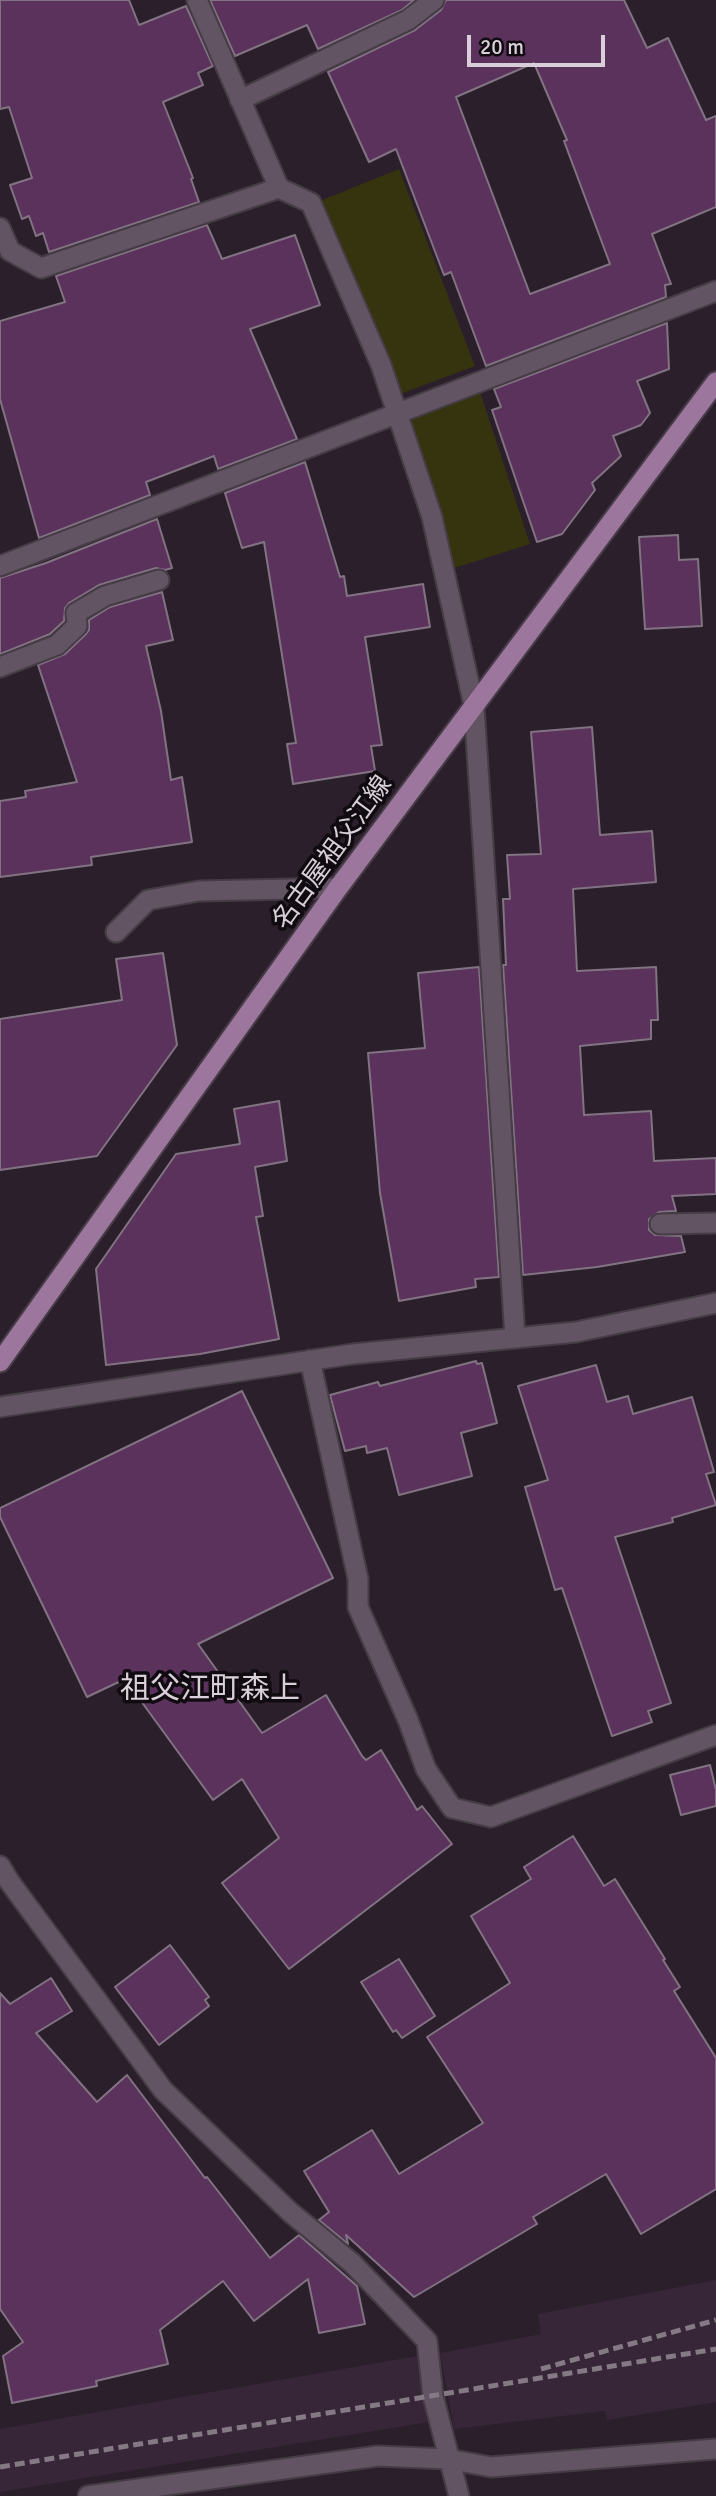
<!DOCTYPE html>
<meta charset="utf-8">
<style>
body{margin:0}
#map{position:relative;width:716px;height:2496px;overflow:hidden;background:#2b1f2b;font-family:Signika,sans-serif}
canvas{display:block}
.scale{position:absolute;left:467px;top:35px;width:138px;height:32px;box-sizing:border-box;border:4px solid #d8cfd8;border-top:0;padding-left:9px;font-size:21px;line-height:24px;white-space:nowrap;color:#d8cfd8;-webkit-text-stroke:5px #100b10;paint-order:stroke}
</style>
<div id="map">
<canvas width="716" height="2496"></canvas>
<div class="scale">20 m</div>
</div>
<script>
const context = document.querySelector('canvas').getContext('2d');
context.lineJoin = 'round';
function paint(path, color) { context.fillStyle = color; context.fill(path, 'evenodd'); }
const poly = rows => new Path2D(rows.map(r => 'M' + r).join(''));
function strokePath(path, color, width, dash) { context.strokeStyle = color; context.lineWidth = width; context.lineCap = dash ? 'butt' : 'round'; context.setLineDash(dash || []); context.stroke(path); }
function write(font, color, halo, rows, align = 'center') {
  context.font = font + ' Signika,"Noto Sans JP",sans-serif'; context.lineWidth = 7; context.setLineDash([]); context.textBaseline = 'middle'; context.strokeStyle = halo; context.fillStyle = color; for (const [text, x, y, turn = 0] of rows) {
    context.save(); context.translate(x, y); context.rotate((+turn || 0) * Math.PI / 180); context.textAlign = isNaN(turn) ? turn : align; if (halo) context.strokeText(text, 0, 0); context.fillText(text, 0, 0); context.restore();
  }
}
paint(poly([
 [716,2280,716,2402,607,2420,605,2411,454,2429,440,2353,541,2334,538,2314],
 [417,2356,429,2422,0,2492,0,2429]
]), '#362637');
paint(poly([
 [399,169,475,366,400,394,369,312,320,201],
 [480,392,530,544,451,569,407,419]
]), '#36340e');
const building = poly([
 [0,0,129,0,139,25,186,6,213,66,198,73,203,85,163,102,193,178,191,179,199,202,49,252,43,233,36,236,29,216,22,219,10,185,32,178,9,107,0,109,0,0],
 [210,0,414,0,402,10,318,49,307,25,235,56,210,0],
 [446,0,624,0,647,48,668,38,706,120,716,116,716,207,652,234,671,284,665,285,666,297,486,366,451,272,444,275,396,149,369,162,328,72,415,30,441,10,446,0],
 [534,63,567,140,564,141,610,264,530,294,456,97,534,63],
 [207,225,222,259,295,235,320,305,250,329,297,439,218,469,214,456,146,482,150,495,39,538,0,399,0,321,65,302,56,276,207,225],
 [667,323,669,369,637,381,650,413,641,425,613,436,621,456,592,483,595,490,562,534,537,542,492,410,501,407,494,389,667,323],
 [305,462,340,577,344,576,347,596,423,584,430,627,365,637,382,745,371,746,375,771,293,784,287,744,296,743,264,542,242,548,225,493,305,462],
 [157,519,172,568,165,570,156,568,99,585,69,603,65,608,64,621,50,634,0,654,0,578,46,563,157,519],
 [678,535,679,560,698,559,702,626,645,629,639,537,678,535],
 [162,592,173,640,146,646,161,711,171,780,182,777,192,842,91,857,92,865,0,877,0,801,26,797,25,791,77,782,38,665,65,654,86,634,89,630,89,620,110,607,162,592],
 [592,727,600,835,652,831,656,882,573,889,577,971,656,967,658,1020,651,1020,651,1039,580,1046,584,1115,651,1111,654,1161,716,1158,716,1194,672,1196,676,1211,659,1212,649,1219,649,1230,655,1235,681,1236,685,1252,597,1267,523,1275,503,965,506,965,503,899,510,899,507,855,541,854,531,732,592,727],
 [163,953,177,1045,97,1156,0,1170,0,1019,122,1000,116,959,163,953],
 [479,967,499,1277,475,1279,476,1287,399,1301,380,1193,368,1053,425,1048,418,973,479,967],
 [279,1101,287,1161,255,1167,263,1216,256,1217,279,1339,200,1354,106,1365,96,1269,176,1154,240,1144,234,1109,279,1101],
 [476,1361,477,1364,482,1363,497,1423,461,1433,472,1476,399,1495,387,1448,367,1453,366,1446,345,1451,330,1395,378,1382,380,1386,476,1361],
 [596,1365,607,1402,628,1396,633,1414,692,1397,714,1472,706,1474,716,1505,672,1518,673,1522,615,1537,671,1703,648,1711,652,1722,612,1736,562,1588,555,1590,525,1487,548,1480,518,1386,596,1365],
 [242,1391,333,1578,198,1644,262,1733,326,1695,362,1756,366,1760,381,1750,417,1810,422,1806,452,1844,289,1969,222,1883,279,1838,242,1779,213,1800,125,1679,87,1697,0,1517,0,1508,242,1391],
 [710,1765,716,1790,716,1806,681,1815,670,1775,710,1765],
 [573,1836,604,1886,615,1879,665,1959,663,1960,680,1987,674,1991,716,2058,716,2189,641,2234,606,2174,533,2217,537,2224,414,2297,346,2235,348,2244,319,2220,329,2212,304,2171,372,2130,399,2174,483,2123,427,2037,510,1983,471,1916,531,1879,524,1867,573,1836],
 [170,1945,209,1997,205,2000,209,2006,159,2045,115,1987,170,1945],
 [399,1959,435,2016,402,2038,396,2030,393,2032,361,1982,399,1959],
 [51,1978,72,2011,36,2033,97,2102,127,2075,205,2178,207,2177,270,2258,299,2235,357,2286,365,2324,319,2333,308,2279,254,2321,223,2281,160,2330,168,2364,96,2381,97,2386,12,2403,3,2356,23,2342,0,2309,0,1993,10,2004,51,1978]
]);
paint(building, '#5a325c');
strokePath(building, '#827382', 2);
const service = poly([
 [0,667,57,645,77,626,76,613,105,596,159,580],
 [116,932,148,900,199,891,338,888],
 [660,1224,716,1223]
]);
const minor = poly([
 [197,0,279,188,311,203,381,365,432,517,474,706,515,1337],
 [240,100,408,20,434,0],
 [0,228,10,251,41,268,279,188],
 [0,566,716,291],
 [310,1360,358,1579,358,1607,408,1720,426,1769,452,1808,491,1817,716,1735],
 [0,1407,353,1354,576,1332,716,1303],
 [0,1866,9,1881,163,2090,290,2212,352,2263,427,2341,433,2396,459,2496],
 [88,2496,378,2456,448,2459,491,2467,716,2449]
]);
const primary = poly([
 [0,1362,338,888,716,382]
]);
strokePath(service, '#463c46', 23);
strokePath(minor, '#463c46', 23);
strokePath(primary, '#463c46', 23);
strokePath(service, '#625462', 19);
strokePath(minor, '#625462', 19);
strokePath(primary, '#9d769d', 19);
strokePath(poly([
 [541,2369,716,2320],
 [0,2467,716,2349]
]), '#847984', 5, [10, 5]);
write('26px', '#d8cfd8', '#100b10', [
 ["名古屋祖父江線",333,853,-54]
]);
write('30px', '#d8cfd8', '#100b10', [
 ["祖父江町森上",210,1690]
]);
</script>
